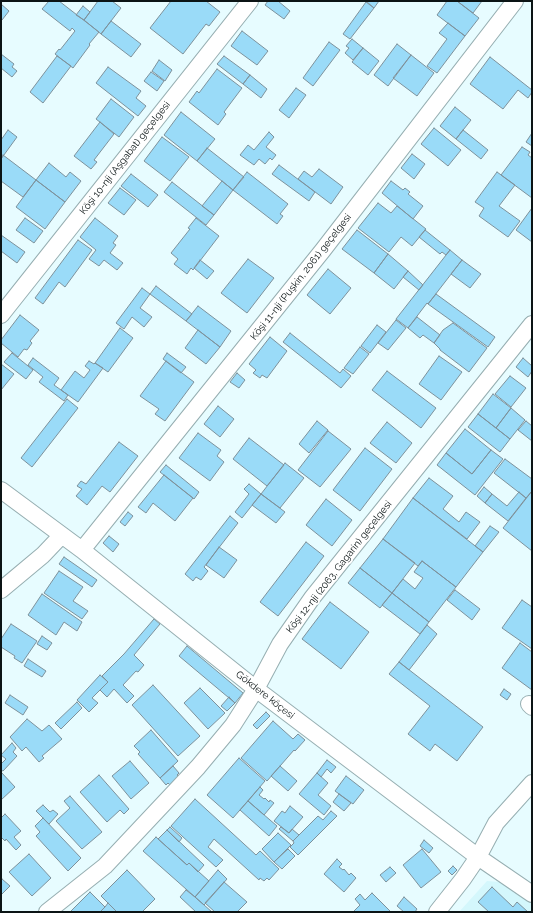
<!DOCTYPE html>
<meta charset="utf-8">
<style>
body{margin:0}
#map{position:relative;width:533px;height:913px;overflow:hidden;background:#e7fcff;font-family:Raleway,sans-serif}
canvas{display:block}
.frame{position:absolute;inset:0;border:2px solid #0b1415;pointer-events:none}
</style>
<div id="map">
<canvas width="533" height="913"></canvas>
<div class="frame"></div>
</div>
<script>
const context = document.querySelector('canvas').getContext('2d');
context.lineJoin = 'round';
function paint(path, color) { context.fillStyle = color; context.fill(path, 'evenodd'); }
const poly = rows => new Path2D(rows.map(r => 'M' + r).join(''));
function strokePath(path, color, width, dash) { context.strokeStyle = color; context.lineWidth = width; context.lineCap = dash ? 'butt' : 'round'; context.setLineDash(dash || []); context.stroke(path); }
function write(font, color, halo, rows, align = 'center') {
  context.font = font + ' Raleway,sans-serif'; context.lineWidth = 4; context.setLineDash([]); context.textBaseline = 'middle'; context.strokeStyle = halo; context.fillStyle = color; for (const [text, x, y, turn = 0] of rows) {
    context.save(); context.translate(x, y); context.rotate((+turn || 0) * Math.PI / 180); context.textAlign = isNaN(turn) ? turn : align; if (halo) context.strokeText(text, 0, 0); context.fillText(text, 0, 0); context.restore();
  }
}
paint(poly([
 [487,881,499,882,520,891,532,901,532,912,459,912]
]), '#d4f7fc');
const building = poly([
 [49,1,59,1,99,32,89,44,90,45,73,68,55,54,59,49,60,50,75,31,72,28,70,31,42,9,49,1],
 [98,1,112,1,121,8,101,34,84,20,98,1],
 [171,1,206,1,220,12,209,26,206,24,183,54,150,28,171,1],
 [268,1,278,1,290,11,284,19,265,5,268,1],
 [366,1,379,1,374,8,366,1],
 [447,1,457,1,479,18,465,36,437,15,447,1],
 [457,1,482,1,473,13,457,1],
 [366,2,374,8,350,39,343,34,366,2],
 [1,4,9,11,2,20,1,20,1,4],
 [83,6,90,12,84,20,76,15,83,6],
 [111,21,141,44,131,57,101,34,111,21],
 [448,23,465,36,437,73,427,66,447,39,439,33,448,23],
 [242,31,268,51,257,65,231,46,242,31],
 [352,39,363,48,353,60,345,53,349,48,346,46,352,39],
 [329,42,340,50,313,86,303,78,329,42],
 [397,44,411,55,388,86,374,75,397,44],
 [363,48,379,61,368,75,352,62,363,48],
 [1,54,14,64,12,67,17,71,12,77,1,68,1,54],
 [411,55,434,73,417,96,393,78,411,55],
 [57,56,71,66,43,103,30,92,57,56],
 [224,56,250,75,243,84,217,64,224,56],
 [490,57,532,90,532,92,528,98,518,90,503,109,470,84,490,57],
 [159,60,172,70,165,81,152,71,159,60],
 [108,67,141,91,136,98,146,106,138,116,96,83,108,67],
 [217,69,242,88,224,112,226,114,218,125,189,102,197,91,199,93,217,69],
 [151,72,164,81,157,91,144,81,151,72],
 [250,75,267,89,261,98,243,84,250,75],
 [296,88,306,95,289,118,279,110,296,88],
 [111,99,134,117,119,137,96,119,111,99],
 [455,107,471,120,456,139,440,126,455,107],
 [181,112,215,139,197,161,164,135,181,112],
 [100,122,114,134,94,160,97,162,91,169,74,156,100,122],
 [434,128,461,150,448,166,421,144,434,128],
 [8,130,17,137,1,159,1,140,8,130],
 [463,130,488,150,481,159,456,139,463,130],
 [269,132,274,137,266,147,276,155,272,160,270,158,265,164,259,159,254,165,240,155,248,145,254,150,269,132],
 [532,133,532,146,526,142,532,133],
 [162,137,189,157,170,181,144,161,162,137],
 [522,147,530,152,528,155,532,158,532,198,501,175,522,147],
 [207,148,244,177,233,190,197,161,207,148],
 [412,154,425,164,414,179,401,168,412,154],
 [3,155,36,180,23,197,1,181,1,159,3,155],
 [49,163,66,177,70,172,81,181,65,202,36,180,49,163],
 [279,165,315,192,309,201,272,174,279,165],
 [319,169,343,187,331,204,298,179,304,171,312,177,319,169],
 [247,172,288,204,280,214,283,216,277,224,233,190,247,172],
 [497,172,515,185,499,206,520,221,508,237,479,216,484,208,475,202,497,172],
 [131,174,158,195,148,207,121,186,131,174],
 [36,180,65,202,45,229,16,207,36,180],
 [222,181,233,190,214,215,202,206,222,181],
 [391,181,403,190,405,188,410,192,408,194,423,206,413,219,382,193,391,181],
 [172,182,214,215,206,225,164,192,172,182],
 [120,188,136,200,124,215,108,203,120,188],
 [378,203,391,213,397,206,426,229,412,246,401,237,389,252,358,228,378,203],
 [532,208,532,242,516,230,532,208],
 [25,218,43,231,34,243,16,230,25,218],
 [95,218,118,236,113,243,116,245,110,253,123,263,117,270,104,260,99,266,89,259,96,250,80,237,95,218],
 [196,218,219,236,193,270,191,268,187,274,174,264,178,259,171,253,190,229,188,228,196,218],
 [357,230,388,254,374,273,342,249,357,230],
 [425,230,450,250,446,255,442,252,440,254,419,237,425,230],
 [1,235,25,252,17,263,1,251,1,235],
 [78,240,92,250,65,287,59,282,43,304,35,298,78,240],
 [450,250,462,260,428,304,427,303,408,328,396,319,450,250],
 [388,254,408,271,394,289,374,273,388,254],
 [248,259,274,278,247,313,221,293,248,259],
 [200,260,214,271,207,279,194,268,200,260],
 [462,260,481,274,470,288,451,274,462,260],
 [328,269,351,288,330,314,307,295,328,269],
 [408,271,423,285,419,290,403,277,408,271],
 [156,286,192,314,186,321,150,294,156,286],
 [142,288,150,294,140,308,152,317,144,327,132,317,124,329,116,323,142,288],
 [436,294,495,337,488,347,428,304,436,294],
 [198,306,231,331,220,347,186,321,198,306],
 [20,315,39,330,30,341,32,343,27,350,24,349,18,357,1,343,1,340,20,315],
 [417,317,440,335,434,343,423,335,420,338,408,328,417,317],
 [396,320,406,328,388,350,378,343,396,320],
 [453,323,487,348,469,372,440,350,440,349,434,343,443,330,453,323],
 [377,325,386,332,370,353,361,346,377,325],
 [120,328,133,338,108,372,95,363,120,328],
 [198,330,220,347,206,364,185,348,198,330],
 [290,333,340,373,343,369,351,376,341,388,283,342,290,333],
 [270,337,287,351,267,378,262,375,260,378,253,373,256,370,249,364,270,337],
 [360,347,369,354,353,374,344,368,360,347],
 [12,353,33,370,26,379,4,362,12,353],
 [167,353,186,367,181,373,163,359,167,353],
 [439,356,462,372,441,400,419,384,439,356],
 [33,358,59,378,54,385,68,395,64,401,39,382,43,377,28,365,33,358],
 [523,358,532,366,532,371,528,377,516,367,523,358],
 [89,361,94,364,95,363,103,368,78,402,61,390,75,371,84,378,90,370,85,366,89,361],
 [166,361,194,382,165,421,155,414,159,409,140,396,166,361],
 [1,364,14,374,1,390,1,364],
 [387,371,436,408,421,428,372,390,387,371],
 [237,373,245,380,239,388,230,382,237,373],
 [510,376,526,388,511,407,495,394,510,376],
 [493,394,511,408,496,428,478,414,493,394],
 [67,399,78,408,32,467,21,458,67,399],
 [218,406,234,419,220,437,204,424,218,406],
 [511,408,525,420,510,439,496,428,511,408],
 [478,414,510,439,500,452,468,427,478,414],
 [317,421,328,430,309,453,299,444,317,421],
 [526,421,532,426,532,441,518,430,526,421],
 [387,422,412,443,396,463,370,443,387,422],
 [465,429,491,450,472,474,446,453,465,429],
 [328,431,351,449,320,487,298,470,328,431],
 [198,433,221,450,217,456,224,462,210,481,179,458,198,433],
 [249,438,284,465,267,486,233,459,249,438],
 [119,442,138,456,110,492,102,486,87,505,76,496,82,489,77,486,81,481,86,484,119,442],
 [365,448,392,469,360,511,333,490,365,448],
 [491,450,503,459,475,495,437,465,446,453,472,474,491,450],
 [505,459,532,479,532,491,526,498,494,473,505,459],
 [285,463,304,478,280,508,261,494,285,463],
 [166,465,199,492,194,499,160,472,166,465],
 [164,475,193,498,175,521,153,503,146,513,138,507,164,475],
 [429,478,453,496,443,509,459,522,466,512,480,522,467,539,413,498,429,478],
 [249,484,261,494,242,518,235,512,249,494,244,489,249,484],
 [484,487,492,494,485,503,477,496,484,487],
 [532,491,532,551,503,528,532,491],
 [519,492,526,498,508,521,485,503,492,494,507,506,519,492],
 [261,494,285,512,276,523,252,505,261,494],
 [413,498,483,552,456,587,422,561,418,566,383,539,413,498],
 [326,499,352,520,332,546,306,525,326,499],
 [128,512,133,516,125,526,120,522,128,512],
 [230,516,238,523,204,567,208,571,201,580,196,577,193,581,185,574,230,516],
 [490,526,499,532,483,552,475,546,490,526],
 [109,536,119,544,113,552,103,543,109,536],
 [383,539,415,563,392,593,360,568,383,539],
 [306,542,324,556,278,616,260,602,306,542],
 [219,547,237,560,224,578,206,565,219,547],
 [64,557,97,580,92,587,59,564,64,557],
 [422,561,456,587,429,622,392,593,403,579,415,589,423,578,414,572,422,561],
 [360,568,392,593,380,608,348,583,360,568],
 [59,571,83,587,73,601,88,611,82,619,44,593,59,571],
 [455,590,480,609,472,620,447,600,455,590],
 [392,593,429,622,420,634,382,605,392,593],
 [42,594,82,622,77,631,64,622,56,635,28,615,42,594],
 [522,600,532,607,532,649,502,628,522,600],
 [330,602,369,632,341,669,302,639,330,602],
 [154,619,160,624,134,655,144,665,138,672,136,671,123,685,134,696,127,703,114,689,107,697,100,690,108,682,102,676,124,654,154,619],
 [11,624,37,641,22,663,14,658,15,656,1,647,1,639,11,624],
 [427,625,437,634,409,670,399,662,427,625],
 [42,636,52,643,47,650,37,644,42,636],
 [520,643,532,652,532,690,502,668,520,643],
 [187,646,243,693,235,703,179,656,187,646],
 [28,659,46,671,42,677,24,666,28,659],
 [399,662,483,727,457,761,435,744,430,751,408,734,430,706,389,674,399,662],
 [100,675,108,682,92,698,98,703,89,712,77,700,100,675],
 [153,685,200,736,178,756,132,705,153,685],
 [200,688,225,713,208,729,184,703,200,688],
 [504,689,511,694,507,700,500,695,504,689],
 [10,695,28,707,23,715,5,703,10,695],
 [229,697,235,703,227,711,221,706,229,697],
 [77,702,82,708,61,729,55,723,77,702],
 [266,712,270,716,257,729,253,725,266,712],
 [27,719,42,731,49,725,62,739,42,756,44,758,39,762,26,747,22,751,10,737,27,719],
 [273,721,293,739,298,734,305,740,295,751,294,750,267,781,241,758,273,721],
 [151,730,178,761,160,778,138,754,140,752,134,746,151,730],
 [12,743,16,748,13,752,17,756,3,771,1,770,1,764,6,759,1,755,12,743],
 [239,758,265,781,233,818,207,795,239,758],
 [327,760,336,767,331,773,327,769,321,777,317,773,327,760],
 [130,761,149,783,131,799,112,776,130,761],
 [173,766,179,773,177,775,179,777,170,785,168,783,166,785,160,778,173,766],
 [280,766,297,781,288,791,271,776,280,766],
 [1,772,15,787,1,800,1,772],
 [317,773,328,783,318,795,331,806,324,815,299,794,317,773],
 [99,775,129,809,124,814,120,810,107,822,80,792,99,775],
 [346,776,364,790,353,804,335,791,346,776],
 [260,787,263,790,259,795,264,799,265,798,269,802,270,800,274,803,264,815,248,801,260,787],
 [339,794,351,803,344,811,333,802,339,794],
 [70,796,102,832,82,849,56,821,70,808,64,801,70,796],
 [195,799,256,855,260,851,279,869,269,880,267,878,264,881,260,878,259,880,214,839,208,847,223,860,216,867,171,826,195,799],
 [248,801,277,826,269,836,240,810,248,801],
 [43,805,50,812,53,810,58,814,49,824,36,811,43,805],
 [290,806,303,817,289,833,274,821,282,811,285,813,290,806],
 [331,811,337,816,298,855,290,847,294,843,293,841,318,816,323,820,331,811],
 [5,814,21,831,14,837,21,845,16,850,6,839,5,841,1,837,1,818,5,814],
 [43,818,81,858,68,871,36,836,40,832,35,826,43,818],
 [170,827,182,838,179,842,167,830,170,827],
 [281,827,289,833,292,829,299,835,293,841,279,829,281,827],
 [167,830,204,865,198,872,189,863,187,865,158,839,167,830],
 [278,833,291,845,274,862,262,849,278,833],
 [156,837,187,865,189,863,209,881,195,897,143,851,156,837],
 [424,840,433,848,429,853,420,846,424,840],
 [288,849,295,856,282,869,274,862,288,849],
 [422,849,441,872,421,888,403,865,422,849],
 [29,854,51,878,32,896,9,872,29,854],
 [337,859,342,864,339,867,343,870,344,869,349,875,351,873,356,878,344,892,324,874,337,859],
 [453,866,457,870,452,875,448,871,453,866],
 [390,867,396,873,386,882,380,875,390,867],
 [127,870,155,899,142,912,117,912,101,896,127,870],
 [218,870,227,879,204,905,195,897,218,870],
 [2,879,10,886,1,895,1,880,2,879],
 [224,882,247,902,237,912,215,912,205,903,224,882],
 [492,887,513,907,517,902,528,912,489,912,478,902,492,887],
 [186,890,195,897,212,912,196,912,180,897,186,890],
 [90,892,105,907,100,912,70,912,90,892],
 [372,893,391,912,353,912,360,905,355,899,360,894,365,900,372,893],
 [404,897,417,909,415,912,404,912,397,906,404,897],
 [108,903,117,912,100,912,105,907,108,903]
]);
paint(building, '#9adbf8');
strokePath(building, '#7d919b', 1);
const minor = poly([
 [1,315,250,1],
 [1,490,82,550,256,689,478,857,532,894],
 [82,550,323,250,515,1],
 [1,590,43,555,62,535],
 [529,704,532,707],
 [47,912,105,866,198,767,233,725,256,689,280,644,312,598,532,324],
 [437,912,463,879,478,857,496,823,532,783]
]);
strokePath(minor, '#96aeb1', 18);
strokePath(minor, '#fff', 16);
write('10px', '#0b1415', '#fff', [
 ["Köşi 10-nji (Aşgabat) geçelgesi",125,158,-52],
 ["Köşi 11-nji (Puşkin, 2061) geçelgesi",301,277,-52],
 ["Köşi 12-nji (2063, Gagarin) geçelgesi",339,567,-52],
 ["Gökdere köçesi",265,695,38]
]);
</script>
